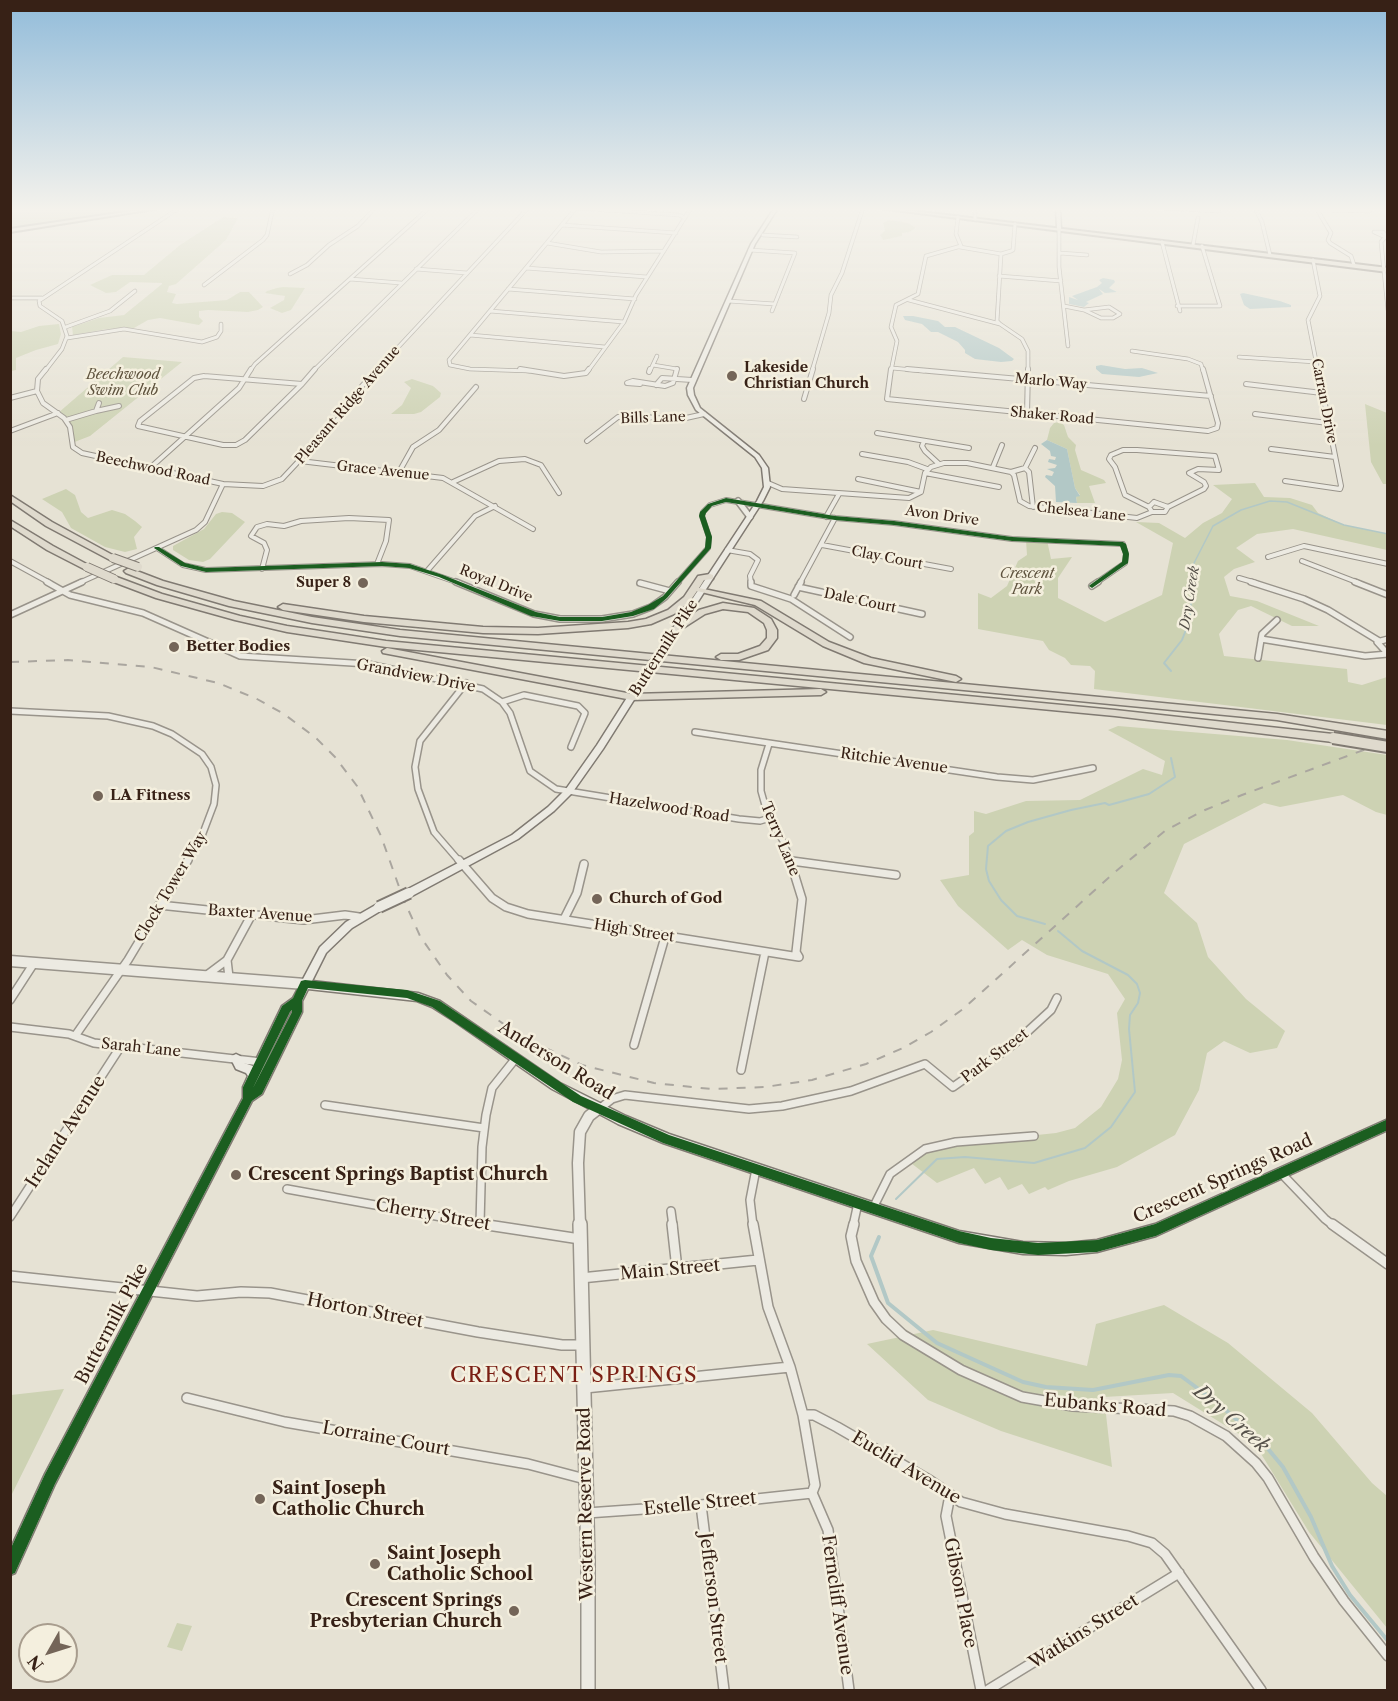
<!DOCTYPE html>
<style>
body{margin:0}
#map{position:relative;width:1398px;height:1701px;overflow:hidden;background:#e6e2d4;font-family:"Libre Caslon Text",serif}
canvas{display:block}
.frame{position:absolute;inset:0;border:12px solid #372116;pointer-events:none}
.north{position:absolute;left:18px;top:1623px;width:60px;height:60px;box-sizing:border-box;background:#f4efde;border:2px solid #a89d8e;border-radius:50%;rotate:231deg;font-size:16px;font-weight:700;line-height:24px;text-align:center;color:#372116}
.north::after{content:'';display:block;margin:auto;width:21px;height:27px;background:#746558;clip-path:polygon(50% 0,100% 100%,50% 72%,0 100%)}
</style>
<div id="map">
<canvas width="1398" height="1701"></canvas>
<div class="frame"></div>
<div class="north">N</div>
</div>
<script>
const context = document.querySelector('canvas').getContext('2d');
context.lineJoin = 'round';
function paint(path, color) { context.fillStyle = color; context.fill(path, 'evenodd'); }
const poly = rows => new Path2D(rows.map(r => 'M' + r).join(''));
function strokePath(path, color, width, dash) { context.strokeStyle = color; context.lineWidth = width; context.lineCap = dash ? 'butt' : 'round'; context.setLineDash(dash || []); context.stroke(path); }
function write(font, color, halo, rows, align = 'center') {
  context.font = font + ' "Libre Caslon Text",serif'; context.lineWidth = 5; context.setLineDash([]); context.textBaseline = 'middle'; context.strokeStyle = halo; context.fillStyle = color; for (const [text, x, y, turn = 0] of rows) {
    context.save(); context.translate(x, y); context.rotate((+turn || 0) * Math.PI / 180); context.textAlign = isNaN(turn) ? turn : align; if (halo) context.strokeText(text, 0, 0); context.fillText(text, 0, 0); context.restore();
  }
}
paint(poly([
 [10,208,158,208,11,229],
 [223,217,238,218,226,240,176,284,169,286,167,292,176,294,172,303,177,304,227,300,240,292,249,292,263,307,258,310,248,312,208,310,199,311,199,317,203,321,199,325,160,318,148,320,134,328,107,329,73,335,72,327,99,318,124,315,162,284,162,283,130,282,116,292,106,293,90,285,112,275,144,275,180,245],
 [889,220,908,223,916,228,909,232,902,233,902,236,883,240,880,235,885,231,883,223],
 [277,288,283,287,305,288,291,310,282,313,270,308,284,300,285,296,265,293,267,291],
 [59,324,61,334,58,344,36,350,16,358,16,370,11,371,11,331,21,332,39,326],
 [123,357,182,362,90,436,72,443,70,428,58,413],
 [412,379,433,386,441,393,440,397,421,412,414,414,391,414,402,405,411,388,404,382],
 [1365,404,1387,413,1387,484,1383,484,1371,462],
 [1059,422,1064,425,1068,437,1076,445,1075,450,1081,470,1104,480,1106,483,1089,486,1095,503,1077,503,1076,497,1080,495,1075,488,1067,449,1047,440,1050,428,1054,423],
 [1255,483,1264,497,1290,498,1312,505,1318,513,1344,525,1387,534,1387,550,1293,529,1257,534,1236,548,1255,562,1234,569,1224,577,1230,596,1257,601,1319,626,1292,626,1251,606,1238,610,1219,634,1224,656,1347,669,1348,682,1362,685,1387,677,1387,725,1094,689,1095,671,1090,666,1071,665,1065,658,1049,650,1043,641,978,629,978,593,991,598,1007,586,1018,561,1027,555,1026,540,1047,540,1051,559,1072,557,1058,578,1058,598,1105,622,1162,595,1173,543,1136,522,1159,523,1185,538,1203,523,1222,513,1232,499,1213,485],
 [66,489,75,495,81,512,88,518,112,510,125,514,135,521,142,527,134,537,137,549,125,552,105,547,71,528,62,512,42,499],
 [222,512,232,513,245,522,210,559,203,562,189,560,173,550,173,546,204,529,216,514],
 [1118,726,1287,740,1387,755,1387,815,1376,812,1343,795,1280,807,1264,803,1184,844,1164,893,1197,923,1208,957,1246,999,1285,1031,1277,1048,1250,1053,1224,1041,1207,1053,1199,1090,1175,1135,1117,1167,1069,1181,1048,1190,1045,1187,1029,1194,1022,1184,1008,1190,1000,1177,985,1184,974,1168,937,1183,907,1160,933,1146,1056,1133,1075,1128,1101,1107,1118,1079,1122,1060,1117,1013,1125,999,1108,974,1047,955,1022,940,1008,950,958,906,940,880,969,875,969,836,974,832,974,811,986,814,1026,801,1080,800,1143,769,1162,775,1165,761,1108,730],
 [1164,1305,1228,1343,1312,1413,1372,1483,1387,1496,1387,1628,1309,1532,1255,1444,1173,1393,1104,1397,1112,1467,1001,1431,928,1400,867,1344,933,1330,1087,1366,1096,1324],
 [64,1389,11,1496,11,1395],
 [177,1623,192,1626,182,1651,167,1647]
]), '#cdd2b3');
paint(poly([
 [1103,278,1114,280,1115,282,1109,288,1117,292,1105,293,1099,289,1103,294,1086,302,1089,303,1084,307,1069,304,1069,297,1078,300,1072,296,1097,287,1102,283,1099,280],
 [1243,293,1280,301,1291,305,1291,307,1250,309,1244,305,1240,294],
 [903,316,913,316,938,321,945,327,955,327,999,348,1014,359,1012,361,1001,362,975,359,965,353,965,350,958,342,938,332,931,332,922,324,905,320],
 [1101,365,1125,369,1142,368,1158,373,1139,377,1102,374,1096,369,1096,366],
 [1047,440,1067,449,1075,488,1080,496,1076,497,1077,503,1056,502,1055,486,1045,477,1046,475,1052,476,1054,472,1047,469,1055,468,1057,465,1048,462,1049,459,1055,460,1056,457,1051,456,1050,451,1041,444]
]), '#b2c8c6');
strokePath(poly([
 [1193,583,1192,567,1213,526,1241,510,1270,501,1287,502,1344,525,1388,534]
]), '#b2c8c6', 1.5);
strokePath(poly([
 [1171,671,1164,663,1182,640,1189,622,1193,582],
 [1045,924,1017,916,1001,900,989,881,986,869,988,846,1006,831,1028,822,1071,810,1105,803,1109,805,1149,794,1175,777,1171,758],
 [896,1199,937,1159,965,1157,1034,1163,1085,1148,1111,1127,1135,1092,1129,1029,1130,1015,1138,1003,1140,993,1137,984,1128,975,1082,951,1058,931]
]), '#b2c8c6', 2);
strokePath(poly([
 [879,1237,871,1256,888,1303,937,1343,1023,1382,1046,1387,1093,1390,1169,1375,1181,1376,1220,1405,1264,1444,1283,1467,1311,1517,1332,1566,1350,1595,1388,1641]
]), '#b2c8c6', 4);
const minorFar4 = poly([
 [576,208,679,215,685,218],
 [975,208,975,219],
 [1160,208,1219,211],
 [1255,208,1262,222,1270,255],
 [1316,208,1331,233,1328,240,1330,243,1351,256,1354,265],
 [1318,210,1370,211],
 [562,225,676,233],
 [1059,229,1059,267,1068,346],
 [763,235,797,237],
 [1385,237,1374,232,1383,232,1386,236,1381,242,1388,310],
 [1162,242,1180,311],
 [547,243,601,252,664,251],
 [1193,245,1198,218],
 [960,247,1001,254,1011,251,1013,250,1015,224],
 [750,250,795,253,772,311],
 [1060,253,1087,255],
 [1313,260,1320,296,1308,320,1318,371],
 [526,268,647,277],
 [416,269,467,273],
 [290,274,307,265,329,245,358,226,375,208],
 [999,276,1061,281],
 [350,279,401,283],
 [204,285,263,240,267,235,273,208],
 [508,289,635,299],
 [10,298,42,298],
 [909,300,1000,324,1022,339,1028,351,1028,371],
 [728,301,775,304],
 [1064,306,1084,310],
 [1177,306,1220,306,1202,246],
 [1109,307,1120,314,1113,318,1101,318,1084,310,1109,307],
 [490,311,624,322],
 [1000,324,997,321,1001,254],
 [66,327,110,311,135,291],
 [470,335,605,347],
 [67,338,124,329,202,342,217,337,221,331,221,324],
 [1132,351,1188,359,1201,364,1203,371],
 [1239,357,1316,362],
 [653,365,677,369,676,371],
 [892,368,924,371],
 [45,371,62,349,67,336,62,321,40,306,39,301,179,208],
 [250,371,255,364,429,208],
 [313,371,479,208],
 [376,371,528,208],
 [530,371,470,369,450,365,449,360,576,208],
 [588,371,624,322,636,295,691,208],
 [650,371,657,356],
 [812,371,829,313,831,295,842,273,863,208],
 [891,371,897,341,891,327,896,305,918,294,926,256,961,246,956,234,958,217]
]);
const minorFar3 = poly([
 [46,369,38,379,37,391,43,403,64,418,70,427,73,447,82,453,223,484,205,522,196,530,79,583],
 [520,369,564,376,586,373,589,369],
 [891,369,887,399,1208,431,1217,428,1218,423,1203,369],
 [907,369,1211,396],
 [649,372,650,369],
 [204,376,302,384,245,440,236,445,223,445,138,426,140,421,194,378,204,376],
 [302,384,315,369],
 [640,384,627,383,633,381,665,386,673,383,677,369],
 [1246,384,1322,393],
 [656,385,662,378,692,380],
 [10,398,37,391],
 [804,399,813,369],
 [96,411,119,406],
 [1027,414,1028,369],
 [1255,414,1328,423],
 [66,420,96,411,99,403],
 [10,431,58,413],
 [877,433,969,448],
 [587,441,618,417,635,416,677,420,704,414],
 [924,441,922,446,925,451,939,464],
 [1271,449,1335,457],
 [862,454,908,462,927,469],
 [300,461,443,478,533,529],
 [993,467,1002,445],
 [150,468,239,388,251,369],
 [1025,468,1029,472,1033,507],
 [399,472,413,447,439,430,476,387],
 [1011,472,1025,468,1035,448],
 [925,473,999,487],
 [858,479,921,492],
 [1285,481,1340,489,1341,486,1318,369],
 [453,482,499,461,525,459,541,465,559,493],
 [768,483,782,489,909,498,921,492,925,473,931,467,944,463,967,463,1011,472,1014,475,1020,501,1029,506,1137,518,1152,512],
 [223,484,263,486,282,479,353,403,362,386,378,369],
 [1154,502,1168,507,1165,512,1152,512,1149,507,1154,502],
 [1149,507,1125,495,1115,467,1109,459,1111,455,1123,450,1137,450,1215,456,1219,470,1198,469,1189,473,1204,482,1206,486,1204,489,1168,507],
 [826,517,839,494],
 [822,545,951,569],
 [157,548,183,565,206,570,382,564,410,566,459,583],
 [727,550,750,554,758,560,750,576,751,583],
 [1268,557,1304,546,1388,564],
 [10,561,50,583],
 [1302,561,1359,583],
 [262,569,267,550,264,543,251,536,257,527,267,524,284,526,301,521,349,518,389,520,386,541,377,564],
 [427,571,475,516,495,506],
 [1239,578,1256,583],
 [677,583,708,548,709,537,702,516,703,512,710,505,726,500,835,518,894,523,1012,539,1123,544,1126,554,1125,563,1096,583],
 [800,583,835,518]
]);
const minorFar2 = poly([
 [47,582,70,595,143,613,240,656,368,664,483,689,502,702,510,713,530,771,556,789,739,819,760,821,770,818],
 [456,582,534,614,560,619,602,619,633,614,651,607,665,597,678,582],
 [751,582,751,586,791,599,850,637],
 [1251,582,1304,599,1328,610,1379,641],
 [1355,582,1388,595],
 [640,583,670,591],
 [1092,586,1098,582],
 [798,587,922,614],
 [794,595,801,582],
 [10,615,82,582],
 [1261,639,1365,656,1388,654],
 [1388,639,1377,642,1388,654],
 [1258,658,1262,634,1277,620],
 [502,702,524,695,578,706,585,713,571,747],
 [10,711,108,716,153,726,172,734,202,754,211,767,216,785,214,804,200,841,187,862],
 [695,732,997,777,1033,780,1093,768],
 [769,744,761,770,761,791,768,816,783,841,791,862],
 [792,861,797,862],
 [460,862,434,832,418,789,415,767,420,741,466,683]
]);
const minorFar1 = poly([
 [459,860,492,898,506,907,528,914,799,957,796,952,802,899,790,860],
 [792,861,896,875],
 [159,905,304,920,345,915,359,917],
 [564,919,577,893,584,864],
 [227,960,229,977],
 [207,975,227,960,252,914],
 [10,1000,34,963],
 [10,1027,69,1034,94,1043,261,1062],
 [75,1036,128,960,188,860],
 [634,1045,665,937],
 [741,1070,765,952],
 [325,1105,484,1128],
 [599,1109,612,1099,625,1095,749,1109,782,1106,851,1091,925,1064,953,1087,1014,1044,1051,1010,1057,998],
 [1280,1172,1325,1219,1334,1226],
 [287,1189,491,1226],
 [873,1208,890,1174,925,1149,956,1142,1034,1136],
 [671,1211,673,1226],
 [10,1217,121,1046],
 [480,1224,482,1147,486,1115,492,1088,516,1058],
 [753,1226,750,1200,756,1169],
 [853,1226,858,1203]
]);
const minor = poly([
 [481,1224,580,1239],
 [672,1224,677,1269],
 [753,1224,768,1307,790,1367,803,1415,815,1485,812,1493,828,1530,849,1690],
 [854,1224,851,1236,856,1261,874,1302,886,1319,903,1335,961,1370,1022,1397,1073,1406,1174,1411,1190,1416,1226,1436,1256,1463,1268,1478,1314,1557,1344,1601,1388,1656],
 [1332,1224,1388,1264],
 [10,1276,197,1296,241,1292,270,1293,478,1332,562,1345,583,1345],
 [581,1278,758,1260],
 [585,1388,790,1367],
 [187,1398,285,1422,528,1464,585,1479],
 [803,1415,814,1415,837,1427,929,1480,961,1502,1005,1514,1128,1536,1152,1543,1165,1554,1261,1690],
 [950,1495,946,1516,981,1690],
 [701,1505,724,1690],
 [587,1513,701,1505,812,1493],
 [988,1690,1179,1573]
]);
const tertiaryFar2 = poly([
 [738,501,750,517]
]);
const tertiaryFar1 = poly([
 [10,961,305,984],
 [580,1226,578,1163,580,1132,589,1116,598,1109]
]);
const tertiary = poly([
 [580,1224,588,1563,588,1690]
]);
const secondary = poly([
 [774,208,778,208,755,244,693,388,694,395,700,408,759,455,768,468,770,487,763,501,670,645,666,647,662,645,757,501,764,487,762,468,755,457,696,410,688,395,687,388,751,244,774,208],
 [1056,208,1060,208,1061,229,1059,230,1057,229,1056,208],
 [642,674,645,674,649,676,603,749,572,793,554,811,518,839,412,896,406,896,404,893,406,890,512,835,548,807,566,789,597,745,642,674],
 [379,903,382,904,384,907,382,910,352,928,326,953,312,981,418,993,440,1001,560,1083,626,1116,669,1134,959,1231,1023,1242,1066,1243,1097,1240,1155,1224,1388,1119,1388,1130,1156,1236,1097,1252,1066,1255,1023,1254,959,1243,663,1143,618,1124,552,1089,454,1021,432,1007,417,1001,308,989,302,1001,302,1012,262,1094,252,1101,55,1484,15,1573,10,1575,10,1550,45,1474,243,1098,243,1087,248,1076,246,1073,236,1069,231,1059,232,1056,236,1054,240,1056,244,1063,253,1066,282,1006,293,998,320,947,346,922,379,903],
 [292,1010,292,1012,253,1088,290,1012,292,1010]
]);
const primary = poly([
 [152,208,160,208,10,232,10,229,152,208],
 [878,208,888,208,1388,268,1388,272,878,208]
]);
const motorway = poly([
 [1385,208,1388,208,1388,210,1385,209,1385,208],
 [10,495,52,522,118,558,113,561,110,560,46,526,10,501,10,495],
 [10,520,53,546,92,567,87,570,84,569,47,550,10,526,10,520],
 [129,568,163,581,234,601,312,617,400,630,1277,714,1388,731,1388,739,1277,720,400,636,312,623,229,606,157,585,126,573,124,571,129,568],
 [710,574,713,575,713,579,704,580,699,588,761,601,829,642,871,658,956,676,961,679,956,682,864,663,823,646,755,605,697,591,690,601,674,614,651,624,628,628,538,634,483,633,364,622,283,610,278,607,283,604,364,616,483,627,538,628,628,622,646,619,668,610,684,597,698,576,710,574],
 [114,576,162,594,240,616,287,626,386,641,1115,710,1333,734,1338,738,1333,742,1115,716,386,647,287,632,235,620,156,598,111,581,109,579,114,576],
 [723,603,754,608,771,619,777,630,777,638,768,650,739,660,721,660,716,657,721,654,738,654,760,646,767,638,767,630,764,623,748,612,723,609,705,614,680,630,677,631,672,628,699,610,723,603],
 [387,648,632,694,821,689,826,692,821,695,632,700,383,653,382,651,387,648]
]);
strokePath(minorFar4, '#99948b', 4.5);
strokePath(minorFar3, '#99948b', 6);
strokePath(minorFar2, '#99948b', 8);
strokePath(minorFar1, '#99948b', 10);
strokePath(minor, '#99948b', 12);
strokePath(tertiaryFar2, '#99948b', 8);
strokePath(tertiaryFar1, '#99948b', 13);
strokePath(tertiary, '#99948b', 16);
strokePath(secondary, '#807a72', 3);
strokePath(primary, '#807a72', 4);
strokePath(motorway, '#807a72', 3);
strokePath(minorFar4, '#eceae2', 3);
strokePath(minorFar3, '#eceae2', 4);
strokePath(minorFar2, '#eceae2', 5);
strokePath(minorFar1, '#eceae2', 7);
strokePath(minor, '#eceae2', 9);
strokePath(tertiaryFar2, '#eceae2', 5);
strokePath(tertiaryFar1, '#eceae2', 10);
strokePath(tertiary, '#eceae2', 13);
paint(secondary, '#eceae2');
paint(primary, '#dfdacd');
paint(motorway, '#dfdacd');
strokePath(poly([
 [10,662,68,660,151,667,218,683,257,699,284,714,316,738,335,757,357,786,381,836,403,898,420,936,447,975,471,1001,522,1037,582,1065,654,1083,711,1089,765,1087,812,1080,866,1064,903,1048,931,1032,963,1009,1115,872,1166,830,1205,810,1242,795,1388,741]
]), '#aaa69f', 2, [9, 9]);
const secondaryBridgeFar1 = poly([
 [645,676,666,645]
]);
const secondaryBridge = poly([
 [379,907,409,893]
]);
const motorwayBridgeFar1 = poly([
 [113,558,138,567],
 [87,567,114,579]
]);
const motorwayBridge = poly([
 [1333,738,1388,747]
]);
strokePath(secondaryBridgeFar1, '#807a72', 11, []);
strokePath(secondaryBridge, '#807a72', 14, []);
strokePath(motorwayBridgeFar1, '#807a72', 10, []);
strokePath(motorwayBridge, '#807a72', 14, []);
strokePath(secondaryBridgeFar1, '#eceae2', 8);
strokePath(secondaryBridge, '#eceae2', 10);
strokePath(motorwayBridgeFar1, '#dfdacd', 8);
strokePath(motorwayBridge, '#dfdacd', 10);
paint(poly([
 [726,498,835,516,894,521,1012,537,1123,542,1126,544,1129,554,1128,563,1092,588,1089,586,1090,585,1122,562,1123,554,1120,546,1012,541,894,525,835,520,726,502,712,506,706,513,705,516,712,537,711,548,667,598,654,609,633,616,602,621,560,621,531,616,439,577,409,568,382,566,206,572,181,566,154,548,155,547,159,547,185,563,206,568,382,562,410,564,443,575,536,612,560,617,602,617,631,612,648,605,663,596,705,548,706,537,699,516,700,512,708,504,726,498],
 [305,980,407,990,440,1001,581,1096,669,1135,959,1231,991,1238,1038,1243,1097,1240,1155,1224,1388,1119,1388,1130,1156,1236,1097,1252,1038,1255,991,1250,959,1243,663,1143,573,1102,432,1007,407,998,308,988,302,1001,302,1012,262,1094,252,1101,55,1484,15,1573,10,1575,10,1550,45,1474,243,1098,243,1087,282,1006,293,998,301,981,305,980],
 [292,1010,292,1012,253,1088,290,1012,292,1010]
]), '#1b5e20');
const sky = context.createLinearGradient(0, 0, 0, 446);
sky.addColorStop(0, '#92bcda');
sky.addColorStop(0.47, '#f4f2ec');
sky.addColorStop(1, '#f4f2ec00');
context.fillStyle = sky;
context.fillRect(0, 0, 1398, 446);
for (const [x, y, r, color] of [
 [732,376,6,"#746558"],
 [363,583,6,"#746558"],
 [174,647,6,"#746558"],
 [98,796,6,"#746558"],
 [597,899,6,"#746558"],
 [236,1175,6,"#746558"],
 [260,1499,6,"#746558"],
 [375,1564,6,"#746558"],
 [514,1611,6,"#746558"]
]) { const dot = new Path2D(); dot.arc(x, y, r, 0, 2 * Math.PI); context.fillStyle = color; context.fill(dot); strokePath(dot, '#f4efde', 2); }
write('bold 14px', '#372116', '#f4efde', [
 ["Lakeside",744,368],
 ["Christian Church",744,384],
 ["Super 8",351,583,"right"]
], 'left');
write('italic 14px', '#5e523d', '#f4efde', [
 ["Beechwood",123,375],
 ["Swim Club",123,391],
 ["Crescent",1027,574],
 ["Park",1027,590]
]);
write('14px', '#372116', '#f4efde', [
 ["Marlo Way",1051,382,5],
 ["Carran Drive",1324,401,79],
 ["Pleasant Ridge Avenue",348,405,-49],
 ["Shaker Road",1052,416,5],
 ["Bills Lane",653,418,-2],
 ["Beechwood Road",153,469,12],
 ["Grace Avenue",383,471,6],
 ["Chelsea Lane",1081,512,6],
 ["Avon Drive",942,516,8],
 ["Clay Court",887,558,11],
 ["Royal Drive",496,584,22],
 ["Dale Court",860,601,12]
]);
write('italic 14px', '#555049', '#f4efde', [
 ["Dry Creek",1190,598,-81]
]);
write('bold 15px', '#372116', '#f4efde', [
 ["Better Bodies",186,647],
 ["LA Fitness",110,796],
 ["Church of God",609,899]
], 'left');
write('15px', '#372116', '#f4efde', [
 ["Buttermilk Pike",664,648,-57],
 ["Grandview Drive",416,676,11],
 ["Ritchie Avenue",894,761,8],
 ["Hazelwood Road",669,808,9],
 ["Terry Lane",780,839,67],
 ["Clock Tower Way",171,887,-59],
 ["Baxter Avenue",260,914,4],
 ["High Street",634,931,9],
 ["Sarah Lane",141,1048,6],
 ["Park Street",995,1056,-37]
]);
write('18px', '#372116', '#f4efde', [
 ["Anderson Road",556,1061,32],
 ["Ireland Avenue",66,1132,-57],
 ["Crescent Springs Road",1223,1179,-24],
 ["Cherry Street",433,1215,10],
 ["Main Street",670,1270,-5],
 ["Horton Street",365,1311,11],
 ["Buttermilk Pike",112,1324,-62],
 ["Eubanks Road",1105,1406,5],
 ["Lorraine Court",386,1439,10],
 ["Euclid Avenue",906,1468,31],
 ["Western Reserve Road",586,1504,-91],
 ["Estelle Street",700,1504,-6],
 ["Gibson Place",960,1593,79],
 ["Jefferson Street",713,1598,83],
 ["Ferncliff Avenue",837,1605,82],
 ["Watkins Street",1084,1632,-32]
]);
write('bold 18px', '#372116', '#f4efde', [
 ["Crescent Springs Baptist Church",248,1175],
 ["Saint Joseph",272,1489],
 ["Catholic Church",272,1510],
 ["Saint Joseph",387,1554],
 ["Catholic School",387,1575],
 ["Crescent Springs",502,1601,"right"],
 ["Presbyterian Church",502,1622,"right"]
], 'left');
write('italic 20px', '#555049', '#f4efde', [
 ["Dry Creek",1231,1419,41]
]);
context.letterSpacing = '1.5px';
write('21px', '#7a1f14', '#f4efde', [
 ["CRESCENT SPRINGS",574,1376]
]);
context.letterSpacing = '0px';
</script>
